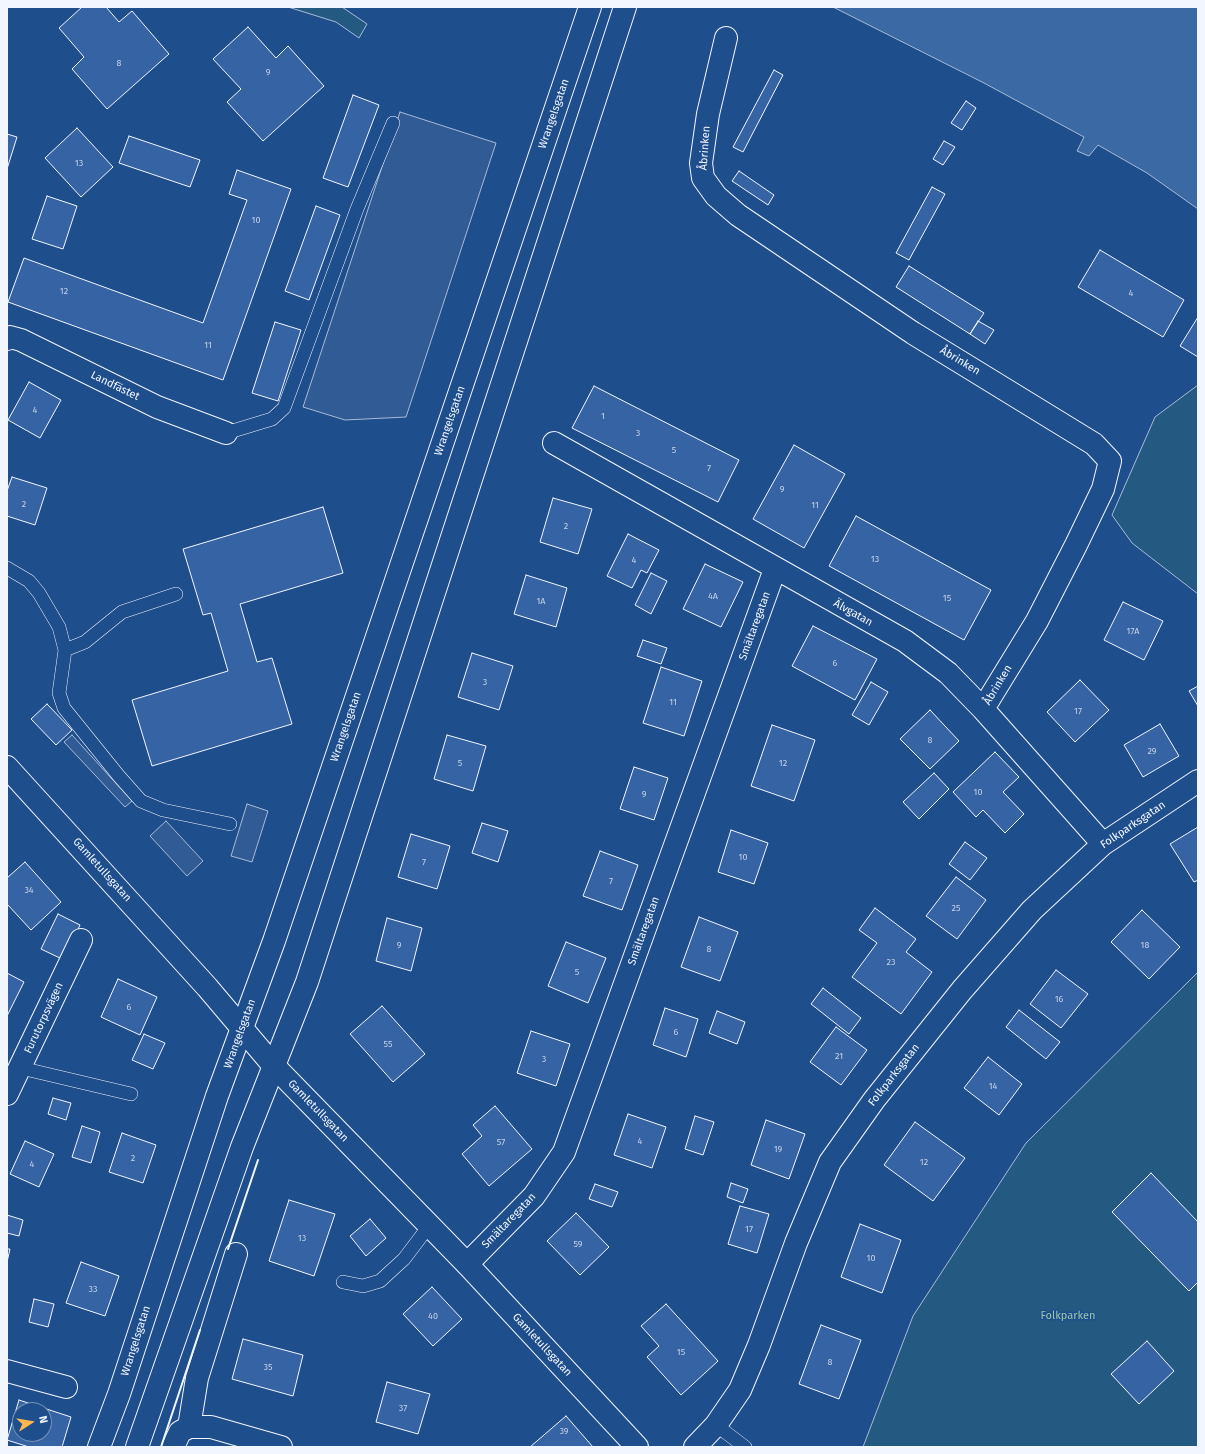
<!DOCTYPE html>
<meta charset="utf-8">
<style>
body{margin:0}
#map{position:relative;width:1205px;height:1454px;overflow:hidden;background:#1f4e8c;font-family:"Fira Sans",sans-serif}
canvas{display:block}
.frame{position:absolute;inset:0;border:8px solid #f2f6ff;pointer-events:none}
.north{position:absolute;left:12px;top:1402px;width:40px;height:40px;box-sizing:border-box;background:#1f4e8c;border:1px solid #7391ba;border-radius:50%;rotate:78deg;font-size:11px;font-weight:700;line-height:16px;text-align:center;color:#f2f6ff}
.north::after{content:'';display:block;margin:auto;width:14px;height:18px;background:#ffb74d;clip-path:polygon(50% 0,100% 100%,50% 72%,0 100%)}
</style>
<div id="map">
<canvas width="1205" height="1454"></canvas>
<div class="frame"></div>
<div class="north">N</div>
</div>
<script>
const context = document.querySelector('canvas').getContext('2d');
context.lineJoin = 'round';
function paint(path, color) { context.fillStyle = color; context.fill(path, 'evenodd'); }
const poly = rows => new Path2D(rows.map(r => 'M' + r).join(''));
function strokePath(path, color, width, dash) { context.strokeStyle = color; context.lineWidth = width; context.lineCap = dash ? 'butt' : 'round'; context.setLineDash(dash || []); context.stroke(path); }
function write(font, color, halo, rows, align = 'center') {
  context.font = font + ' "Fira Sans",sans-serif'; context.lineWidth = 3; context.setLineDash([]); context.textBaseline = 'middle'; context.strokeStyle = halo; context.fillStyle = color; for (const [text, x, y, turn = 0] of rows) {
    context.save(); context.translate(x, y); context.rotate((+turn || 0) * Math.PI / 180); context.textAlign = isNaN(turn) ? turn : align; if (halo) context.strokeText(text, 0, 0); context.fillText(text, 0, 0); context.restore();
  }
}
const green = poly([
 [288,7,342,7,367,24,359,38,336,22,288,7],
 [1198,385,1198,594,1132,543,1112,515,1155,417,1198,385],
 [1198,972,1198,1447,863,1447,913,1316,1026,1143,1198,972]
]);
paint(green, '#245a82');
strokePath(green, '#a8bbd7', 1);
const parking = poly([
 [400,112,496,143,406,417,345,420,303,407,400,112],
 [72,735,132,801,125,807,64,742,72,735],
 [247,804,268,811,252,862,231,856,247,804],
 [166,821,203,861,187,876,150,836,166,821]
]);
paint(parking, '#305b95');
strokePath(parking, '#a8bbd7', 1);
const water = poly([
 [833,7,1198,7,1198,209,1147,173,1098,145,1089,156,1077,151,1084,137,984,83,833,7]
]);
paint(water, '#3b69a3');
strokePath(water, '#a8bbd7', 1);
const building = poly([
 [82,7,106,7,119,22,132,11,169,54,107,109,72,69,84,57,59,28,82,7],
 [248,27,276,58,288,46,324,86,263,141,227,102,241,89,213,59,248,27],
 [774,70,783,75,743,152,733,147,774,70],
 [353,95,379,105,348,187,323,178,353,95],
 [966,101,976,108,962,130,951,123,966,101],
 [77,128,113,167,81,197,45,158,77,128],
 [7,134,17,137,7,169,7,134],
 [129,136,200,160,190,187,119,163,129,136],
 [944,141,955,147,943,165,933,159,944,141],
 [237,170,291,189,223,380,8,302,24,258,203,323,247,200,229,194,237,170],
 [739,171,774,195,768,205,732,181,739,171],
 [932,187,945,194,909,260,896,253,932,187],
 [47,196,77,206,63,249,32,239,47,196],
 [316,206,340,215,309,300,285,291,316,206],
 [1100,250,1184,300,1163,337,1078,287,1100,250],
 [909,266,984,313,970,334,896,287,909,266],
 [1198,317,1198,357,1180,346,1198,317],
 [978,321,994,330,985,344,970,334,978,321],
 [275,322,301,330,278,401,252,393,275,322],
 [29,382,61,400,40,438,8,420,29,382],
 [594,386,739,460,718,502,572,428,594,386],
 [794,445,845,474,804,548,753,519,794,445],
 [12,477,47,488,35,525,7,516,7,491,12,477],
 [553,498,592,509,578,554,540,542,553,498],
 [323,507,343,573,240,604,257,662,272,658,292,724,152,766,132,700,228,671,211,613,203,615,183,549,323,507],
 [856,516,991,590,964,640,829,566,856,516],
 [628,534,659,550,647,573,641,570,632,588,607,576,628,534],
 [705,564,743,582,721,627,683,609,705,564],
 [651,573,667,581,651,614,635,605,651,573],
 [526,575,567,588,556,627,514,614,526,575],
 [1123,602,1163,621,1144,660,1104,640,1123,602],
 [813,626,877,659,855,700,792,666,813,626],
 [643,640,667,648,661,664,637,656,643,640],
 [472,653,513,666,499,710,458,697,472,653],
 [661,667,702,681,684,736,643,723,661,667],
 [1080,680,1109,710,1075,742,1047,712,1080,680],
 [871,682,888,692,869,725,852,715,871,682],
 [1198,686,1198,706,1189,691,1198,686],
 [47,704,72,730,56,745,31,719,47,704],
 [930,710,959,741,930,769,900,739,930,710],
 [1160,724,1179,756,1143,777,1124,745,1160,724],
 [772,725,815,740,794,801,751,786,772,725],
 [447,735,486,746,473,791,434,779,447,735],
 [995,752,1019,777,1003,792,1024,814,1005,833,983,810,976,817,953,792,995,752],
 [634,767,668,778,654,820,620,809,634,767],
 [934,773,949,789,919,819,903,802,934,773],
 [482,823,508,831,498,862,472,853,482,823],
 [1198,827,1198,880,1194,882,1170,844,1198,827],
 [731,830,768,843,754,884,718,872,731,830],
 [411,834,450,846,437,889,398,877,411,834],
 [965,842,987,858,970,880,949,864,965,842],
 [600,851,638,865,622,910,583,896,600,851],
 [25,862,61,902,31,930,7,904,7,878,25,862],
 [956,877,986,900,957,939,926,916,956,877],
 [875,908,916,939,906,952,932,972,901,1014,852,977,877,943,859,930,875,908],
 [1142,910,1180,947,1149,979,1111,942,1142,910],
 [58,914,80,925,64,960,41,949,58,914],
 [699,917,738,932,720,981,681,967,699,917],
 [387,918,422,928,411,971,376,961,387,918],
 [566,942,606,958,588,1003,548,986,566,942],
 [1056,970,1088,994,1061,1028,1030,1004,1056,970],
 [7,973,24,982,7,1016,7,973],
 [118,979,157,997,140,1035,101,1017,118,979],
 [823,988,861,1018,849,1034,811,1004,823,988],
 [382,1006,425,1054,393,1082,350,1034,382,1006],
 [665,1008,698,1019,686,1057,653,1045,665,1008],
 [1019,1010,1060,1042,1046,1059,1006,1027,1019,1010],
 [717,1011,745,1022,737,1044,709,1033,717,1011],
 [836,1027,867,1050,841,1085,810,1062,836,1027],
 [531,1031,570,1044,556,1086,517,1073,531,1031],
 [144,1034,165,1043,153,1069,132,1060,144,1034],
 [988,1057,1022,1084,999,1115,964,1088,988,1057],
 [53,1098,71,1103,66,1120,48,1114,53,1098],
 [495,1106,532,1149,489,1186,462,1154,482,1136,473,1125,495,1106],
 [628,1114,666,1127,652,1168,614,1155,628,1114],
 [695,1116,714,1122,703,1155,685,1149,695,1116],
 [766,1120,805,1134,789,1179,751,1165,766,1120],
 [915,1122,965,1158,933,1201,884,1165,915,1122],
 [82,1126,100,1132,91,1163,72,1157,82,1126],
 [122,1133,156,1145,143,1183,109,1172,122,1133],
 [25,1141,54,1154,39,1187,10,1174,25,1141],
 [1151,1173,1198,1222,1198,1282,1189,1291,1112,1212,1151,1173],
 [731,1183,748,1189,743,1203,727,1197,731,1183],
 [595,1184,618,1192,612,1207,589,1199,595,1184],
 [289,1200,335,1214,314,1276,269,1261,289,1200],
 [740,1206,769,1214,757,1253,728,1244,740,1206],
 [576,1213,609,1247,580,1275,547,1241,576,1213],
 [7,1215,23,1220,19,1236,7,1233,7,1215],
 [370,1219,386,1238,366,1256,350,1236,370,1219],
 [860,1224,901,1240,882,1293,841,1277,860,1224],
 [7,1249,10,1249,7,1262,7,1249],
 [81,1262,119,1276,105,1316,66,1303,81,1262],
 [432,1287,462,1319,433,1346,403,1314,432,1287],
 [34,1299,54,1304,48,1327,29,1322,34,1299],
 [666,1304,718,1361,681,1395,647,1357,659,1346,641,1326,666,1304],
 [821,1325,861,1340,839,1399,799,1384,821,1325],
 [243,1339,303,1355,293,1396,232,1379,243,1339],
 [1147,1341,1174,1371,1139,1404,1111,1374,1147,1341],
 [387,1382,430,1394,418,1434,376,1422,387,1382],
 [19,1400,71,1417,62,1447,29,1447,7,1440,19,1400],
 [20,1410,44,1410,44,1434,20,1434,20,1410],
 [566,1416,593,1447,530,1447,566,1416]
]);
paint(building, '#3563a3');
strokePath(building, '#f2f6ff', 1);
const service = poly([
 [226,433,272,419,284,408,357,209,393,123],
 [7,568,29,581,39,593,59,627,65,650,59,693,64,708,118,775,141,801,163,810,230,824],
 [65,650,85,642,122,612,176,594],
 [21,1068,131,1094],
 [343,1282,363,1286,380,1281,404,1259,429,1226],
 [716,1425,745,1447]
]);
const minor = poly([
 [726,38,708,114,701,163,703,178,716,196,738,215,913,333,1094,444,1110,461,1103,489,1076,545,1037,621,983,709],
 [7,339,10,337,21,340,157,407,226,433],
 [554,443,905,641,948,673,983,709,1103,844],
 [7,1094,81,940],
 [467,1264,534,1196,564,1152,775,569],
 [7,1371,66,1387],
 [189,1427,197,1378,236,1254],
 [189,1427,211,1427,281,1447],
 [173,1447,180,1432,189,1427],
 [695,1447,716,1425,740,1390,759,1345,796,1243,830,1162,874,1100,962,990,1032,910,1103,844,1198,781]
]);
const tertiary = poly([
 [7,767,207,987,273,1065,467,1264,637,1447]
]);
const secondary = poly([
 [99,1447,119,1394,217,1096,274,941,590,7],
 [137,1447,242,1147,307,982,625,7]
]);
strokePath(service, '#f2f6ff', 14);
strokePath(minor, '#f2f6ff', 24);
strokePath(tertiary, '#f2f6ff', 24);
strokePath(secondary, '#f2f6ff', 24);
strokePath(service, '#1f4e8c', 13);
strokePath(minor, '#1f4e8c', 22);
strokePath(tertiary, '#1f4e8c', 22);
strokePath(secondary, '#1f4e8c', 22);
strokePath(poly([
 [228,1249,258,1160],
 [161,1447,200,1330]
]), '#f2f6ff', 2);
write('9px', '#c3d1e8', null, [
 ["8",119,63],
 ["9",268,72],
 ["13",79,163],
 ["10",256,220],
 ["12",64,291],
 ["4",1131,293],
 ["11",208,345],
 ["4",35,410],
 ["1",603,416],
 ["3",638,433],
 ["5",674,450],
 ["7",709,468],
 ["9",782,489],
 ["2",24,504],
 ["11",815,505],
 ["2",566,526],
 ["13",875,559],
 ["4",634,560],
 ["4A",713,596],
 ["15",947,598],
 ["1A",541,601],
 ["17A",1133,631],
 ["6",835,663],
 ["3",485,682],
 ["11",673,702],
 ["17",1078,711],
 ["8",930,740],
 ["29",1152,751],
 ["5",460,763],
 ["12",783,763],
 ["10",978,792],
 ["9",644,794],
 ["10",743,857],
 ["7",424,862],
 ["7",611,881],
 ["34",29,890],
 ["25",956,908],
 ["9",399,945],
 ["18",1145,945],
 ["8",709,949],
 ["23",891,962],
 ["5",577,972],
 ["16",1059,999],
 ["6",129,1007],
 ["6",676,1032],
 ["55",388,1044],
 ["21",839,1056],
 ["3",544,1059],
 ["14",993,1086],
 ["4",640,1141],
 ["57",501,1142],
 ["19",778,1149],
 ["2",133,1158],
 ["12",924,1162],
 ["4",32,1164],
 ["17",749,1229],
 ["13",302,1238],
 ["59",578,1244],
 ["10",871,1258],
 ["33",93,1289],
 ["40",433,1316],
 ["15",681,1352],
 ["8",830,1362],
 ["35",268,1367],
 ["37",403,1408],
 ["39",564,1431]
]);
write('11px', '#f2f6ff', '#1f4e8c', [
 ["Wrangelsgatan",554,114,-71],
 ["Åbrinken",705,148,-86],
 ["Åbrinken",960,361,31],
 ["Landfästet",115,386,26],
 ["Wrangelsgatan",450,421,-71],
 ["Älvgatan",853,613,29],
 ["Smältaregatan",755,626,-70],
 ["Åbrinken",998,685,-59],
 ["Wrangelsgatan",346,727,-71],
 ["Folkparksgatan",1133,825,-34],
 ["Gamletullsgatan",102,870,48],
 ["Smältaregatan",644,931,-70],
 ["Furutorpsvägen",44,1018,-65],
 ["Wrangelsgatan",240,1034,-70],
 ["Folkparksgatan",894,1075,-52],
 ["Gamletullsgatan",318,1111,46],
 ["Smältaregatan",509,1221,-46],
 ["Wrangelsgatan",136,1341,-72],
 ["Gamletullsgatan",542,1345,47]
]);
write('11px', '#97c8a6', '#1f4e8c', [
 ["Folkparken",1068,1316]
]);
</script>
